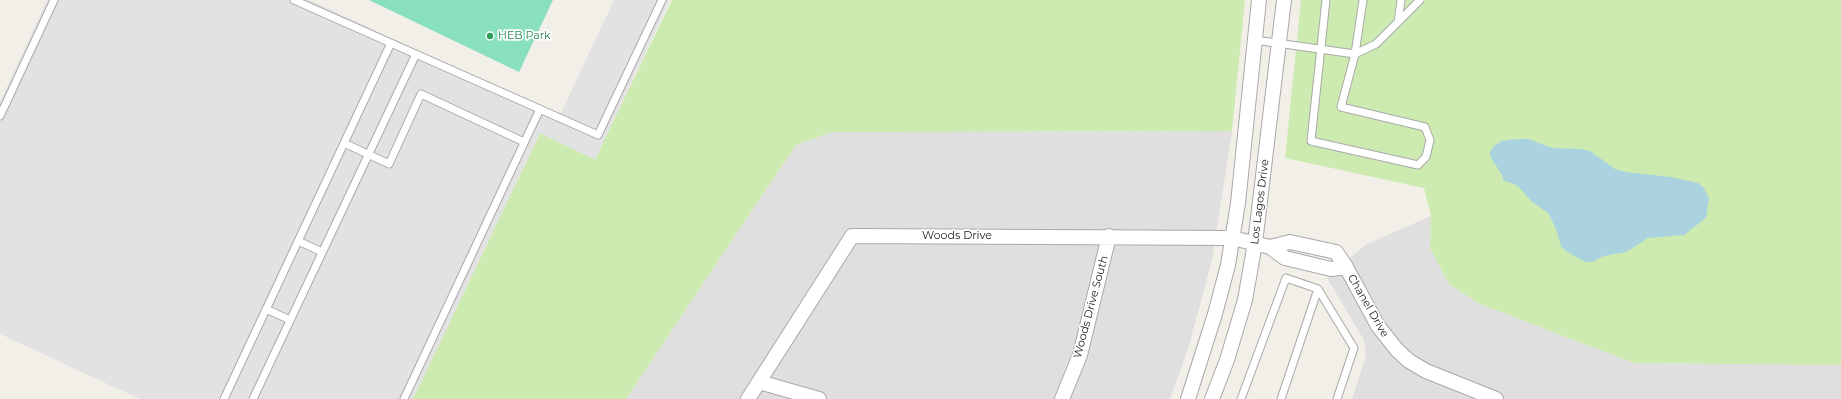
<!DOCTYPE html>
<style>
body{margin:0}
canvas{display:block;background:#f2efe9}
</style>
<canvas width="1841" height="399"></canvas>
<script>
const context = document.querySelector('canvas').getContext('2d');
context.lineJoin = 'round';
function paint(path, color) { context.fillStyle = color; context.fill(path, 'evenodd'); }
const poly = rows => new Path2D(rows.map(r => 'M' + r).join(''));
function strokePath(path, color, width, dash) { context.strokeStyle = color; context.lineWidth = width; context.lineCap = dash ? 'butt' : 'round'; context.setLineDash(dash || []); context.stroke(path); }
function write(font, color, halo, rows, align = 'center') {
  context.font = font + ' Montserrat,sans-serif'; context.lineWidth = 3.5; context.setLineDash([]); context.textBaseline = 'middle'; context.strokeStyle = halo; context.fillStyle = color; for (const [text, x, y, turn = 0] of rows) {
    context.save(); context.translate(x, y); context.rotate((+turn || 0) * Math.PI / 180); context.textAlign = isNaN(turn) ? turn : align; if (halo) context.strokeText(text, 0, 0); context.fillText(text, 0, 0); context.restore();
  }
}
paint(poly([
 [1232,131,1212,260,1189,346,1170,399,626,399,796,145,831,132],
 [1431,216,1430,248,1449,284,1480,304,1634,363,1841,365,1841,399,1352,399,1366,356,1364,340,1327,278,1365,245]
]), '#e0dfdf');
paint(poly([
 [672,0,1245,0,1232,131,831,132,796,145,626,399,413,399,540,133,595,159],
 [1301,0,1841,0,1841,365,1634,363,1480,304,1449,284,1430,248,1431,216,1424,188,1285,158]
]), '#cdebb0');
paint(poly([
 [369,0,553,0,519,72]
]), '#88e0be');
paint(poly([
 [47,0,310,0,559,117,614,0,670,0,595,160,540,133,413,399,140,399,0,334,0,102]
]), '#e2e2e2');
paint(poly([
 [1516,139,1529,139,1552,148,1581,149,1590,151,1615,169,1626,172,1671,177,1698,183,1703,187,1709,198,1706,218,1684,235,1648,238,1626,252,1604,256,1592,262,1585,262,1566,251,1561,246,1556,229,1548,213,1531,201,1518,186,1503,180,1502,175,1490,156,1490,152,1495,145,1502,141]
]), '#aad3df');
const lane = poly([
 [294,0,598,135,662,0],
 [1326,0,1311,141,1418,165,1426,157,1430,140,1425,127,1341,107,1355,54,1363,0],
 [1398,22,1401,0],
 [1255,40,1355,54,1376,44,1420,0],
 [0,116,54,0],
 [344,143,389,164,421,94,524,142],
 [298,241,322,252],
 [266,309,290,320],
 [224,399,391,43],
 [253,399,416,54],
 [404,399,540,109],
 [1241,399,1286,278,1318,289,1354,348,1337,399],
 [1281,399,1318,289]
]);
const street = poly([
 [1346,267,1378,326,1397,350,1409,361,1426,371,1496,399],
 [759,382,819,399],
 [748,399,852,236,1232,238,1270,247,1285,258,1331,269,1346,267,1336,252,1290,242,1270,247],
 [1062,399,1080,355,1109,236],
 [1188,399,1215,314,1228,265,1238,203,1259,0],
 [1212,399,1227,360,1245,300,1255,243,1284,0]
]);
strokePath(lane, '#a9a9a9', 9);
strokePath(street, '#a9a9a9', 16);
strokePath(lane, '#fff', 7);
strokePath(street, '#fff', 14);
for (const [x, y, r, color] of [
 [490,36,4,"#2e9e5b"]
]) { const dot = new Path2D(); dot.arc(x, y, r, 0, 2 * Math.PI); context.fillStyle = color; context.fill(dot); strokePath(dot, '#fff', 1.5); }
write('11px', '#27864d', '#fff', [
 ["HEB Park",498,36]
], 'left');
write('11px', '#222', '#fff', [
 ["Los Lagos Drive",1260,202,-83],
 ["Woods Drive",957,236],
 ["Chanel Drive",1368,306,60],
 ["Woods Drive South",1091,307,-75]
]);
</script>
